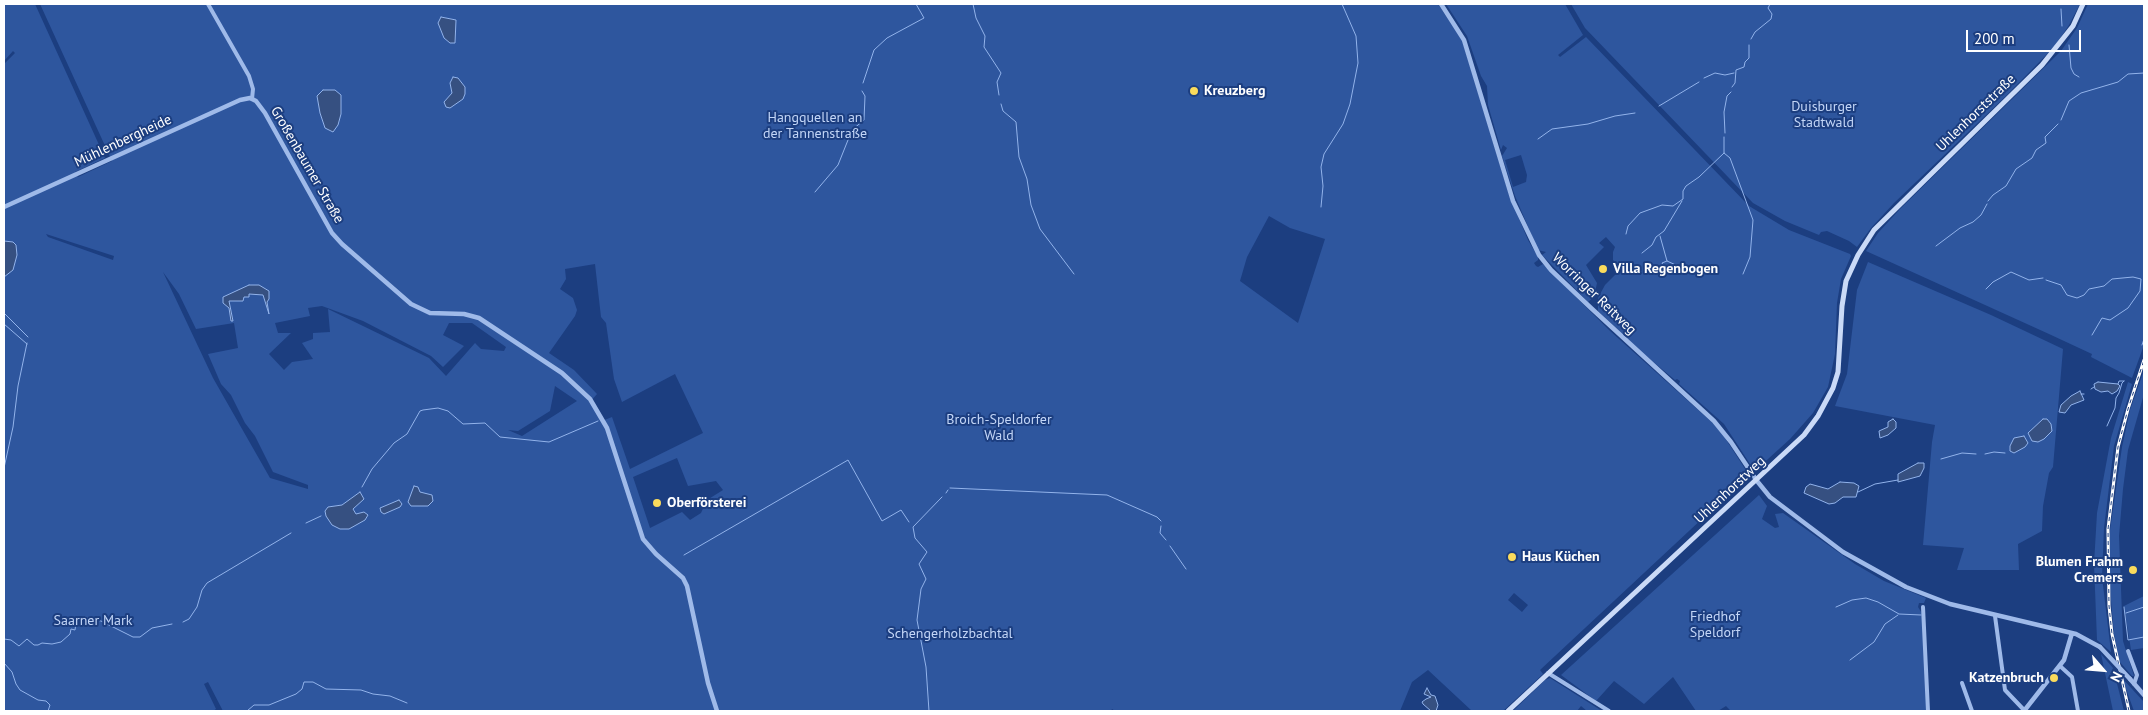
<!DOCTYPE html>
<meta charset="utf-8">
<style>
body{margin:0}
#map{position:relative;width:2148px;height:715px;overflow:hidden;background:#1c3e80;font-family:"PT Sans",sans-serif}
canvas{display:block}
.frame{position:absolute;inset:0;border:5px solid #fff;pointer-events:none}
.north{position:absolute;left:2078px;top:645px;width:50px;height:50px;-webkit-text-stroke:4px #1c3e80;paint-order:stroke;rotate:117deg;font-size:14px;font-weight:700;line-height:20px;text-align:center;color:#fff}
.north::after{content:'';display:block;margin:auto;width:18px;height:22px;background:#fff;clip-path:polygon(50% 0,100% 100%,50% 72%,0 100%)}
.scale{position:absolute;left:1966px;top:30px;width:115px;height:22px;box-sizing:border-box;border:2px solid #fff;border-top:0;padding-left:6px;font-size:15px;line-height:18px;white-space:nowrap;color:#fff;-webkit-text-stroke:4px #1c3e80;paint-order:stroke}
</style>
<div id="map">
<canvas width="2148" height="715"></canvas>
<div class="frame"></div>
<div class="north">N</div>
<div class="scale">200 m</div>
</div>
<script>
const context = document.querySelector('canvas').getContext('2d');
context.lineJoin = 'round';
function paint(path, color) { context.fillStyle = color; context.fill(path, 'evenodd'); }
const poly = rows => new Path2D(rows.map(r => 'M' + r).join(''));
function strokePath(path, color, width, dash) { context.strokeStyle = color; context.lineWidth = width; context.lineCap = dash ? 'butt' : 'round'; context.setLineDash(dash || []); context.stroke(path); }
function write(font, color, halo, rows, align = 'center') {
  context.font = font + ' "PT Sans",sans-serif'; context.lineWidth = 4; context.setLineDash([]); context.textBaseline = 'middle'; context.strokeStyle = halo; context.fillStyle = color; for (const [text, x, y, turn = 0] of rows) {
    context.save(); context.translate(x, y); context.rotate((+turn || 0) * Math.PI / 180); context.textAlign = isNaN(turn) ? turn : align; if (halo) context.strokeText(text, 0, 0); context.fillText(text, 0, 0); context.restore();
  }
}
paint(poly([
 [4,4,35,4,105,158,75,172,78,177,112,161,40,4,1438,4,1462,40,1509,195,1528,240,1538,257,1538,260,1534,263,1536,266,1538,267,1543,264,1609,330,1715,425,1725,438,1749,475,1540,670,1543,674,1503,711,1472,711,1428,670,1412,682,1400,711,1115,711,1112,709,1111,711,223,711,208,682,204,684,216,709,213,711,4,711,4,64,15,53,13,51,4,61],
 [441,17,456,20,455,43,450,43,444,38],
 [1269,216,1290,228,1325,239,1298,323,1240,281,1247,257],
 [46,234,114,256,113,260,48,237],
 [595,264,601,317,606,323,614,379,622,402,675,374,703,433,630,469,612,417,602,421,590,402,597,394,574,370,549,353,575,316,577,310,573,298,560,289,566,279,565,269],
 [163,272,179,294,196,329,234,323,238,348,208,354,221,384,231,395,245,423,255,436,273,472,308,485,308,489,270,478,213,378],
 [322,306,363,321,431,356,443,367,464,346,443,335,449,323,472,323,506,347,504,351,481,349,475,343,446,376,429,358,328,309,330,332,313,333,313,339,302,343,313,359,292,362,284,370,269,354,291,333,278,333,275,323,310,316,308,308],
 [555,386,577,401,522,436,508,430,518,431,550,411],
 [677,458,688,486,716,481,723,490,707,500,701,513,690,520,682,512,650,528,633,477],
 [1514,593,1528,605,1522,612,1508,600],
 [1446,4,1565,4,1583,35,1558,55,1560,57,1586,37,1749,206,1789,230,1850,254,1851,256,1841,279,1837,303,1835,354,1828,387,1813,413,1790,439,1757,469,1750,464,1724,424,1679,384,1680,381,1677,379,1675,380,1645,355,1598,311,1598,298,1605,285,1621,269,1613,260,1613,252,1615,247,1606,237,1599,243,1604,247,1586,265,1597,283,1594,297,1588,302,1542,255,1546,252,1538,250,1515,196,1502,156,1507,148,1503,145,1501,150,1488,105,1487,86,1481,76,1467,36],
 [1521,155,1527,175,1526,182,1513,187,1505,160],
 [1571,4,2080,4,2069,25,2055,46,2006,96,1894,203,1871,228,1857,247,1849,241,1827,231,1821,232,1819,235,1785,221,1753,203,1585,28],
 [2088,4,2144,4,2144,345,2132,378,2091,357,2092,354,2049,334,1866,251,1878,233,1900,209,2061,51,2077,28],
 [1868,262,1991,315,2063,349,2053,467,2049,473,2043,506,2042,531,2018,544,2019,570,1957,570,1964,548,1923,545,1932,442,1935,425,1835,406,1847,374,1857,290],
 [2144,370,2144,394,2128,450,2123,489,2119,536,2123,641,2134,676,2132,676,2119,661,2114,634,2109,577,2110,530,2122,447,2130,410],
 [2128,382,2132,384,2114,446,2104,528,2102,577,2111,652,2097,640,2094,564,2097,513,2111,438],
 [1759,495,1767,506,1762,519,1775,528,1779,527,1775,514,1783,513,1855,564,1884,581,1926,598,1924,603,1919,603,1918,607,1923,615,1927,711,1731,711,1726,706,1718,711,1696,711,1673,677,1644,704,1614,681,1596,701,1561,675],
 [2144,596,2144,648,2131,650,2124,606],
 [2101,654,2113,668,2124,711,2113,711],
 [1550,678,1602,711,1587,711,1581,706,1577,711,1513,711,1545,680],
 [2122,678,2144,702,2143,711,2134,711]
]), '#2e569e');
const water = poly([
 [441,17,456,20,455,43,450,43,444,38,438,23,441,17],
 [453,77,458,78,465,87,465,94,463,99,450,108,446,107,444,102,452,93,450,83,453,77],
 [323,90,335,90,341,95,341,114,338,125,333,132,325,128,320,113,317,96,323,90],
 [4,241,13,242,16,245,17,255,13,270,4,277,4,241],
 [249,285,259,285,269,291,269,299,267,302,269,314,263,295,249,294,249,297,244,297,243,301,229,301,233,321,231,321,229,308,223,303,223,297,249,285],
 [2098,382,2118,384,2120,386,2117,391,2112,394,2108,391,2101,392,2095,389,2094,384,2098,382],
 [2080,391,2084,400,2071,405,2065,413,2059,412,2061,405,2071,396,2080,391],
 [1893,419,1896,422,1896,428,1888,435,1880,438,1879,431,1888,427,1888,422,1893,419],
 [2043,419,2047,419,2051,424,2052,431,2044,439,2038,442,2032,441,2028,433,2043,419],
 [2024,436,2028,443,2025,447,2014,453,2010,451,2010,446,2014,438,2024,436],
 [1918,463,1924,463,1924,468,1920,476,1898,482,1898,474,1918,463],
 [1840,482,1854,483,1859,486,1856,497,1843,497,1835,503,1829,504,1804,493,1806,487,1810,484,1828,489,1840,482],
 [414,486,418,487,420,492,432,495,433,501,428,506,411,506,408,502,414,486],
 [360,492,364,499,353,509,356,514,364,512,368,515,365,520,349,529,340,529,332,525,326,516,325,511,328,507,342,505,360,492],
 [399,500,402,504,400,507,384,514,381,512,380,508,399,500],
 [1427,688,1431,695,1435,696,1438,705,1436,711,1431,711,1423,704,1422,702,1426,699,1431,697,1424,694,1427,688]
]);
paint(water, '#365081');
strokePath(water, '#92b3eb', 1);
strokePath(poly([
 [973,4,976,18,985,36,984,47,1001,73,997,82,999,95],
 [2061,9,2062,26],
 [1751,39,1755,32,1771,19,1772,14,1768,8,1770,4],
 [2069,45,2071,68,2074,74,2079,77],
 [1704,78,1715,73,1725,75,1734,73],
 [863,83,874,50,887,38,924,18,916,4],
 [1732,87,1735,83,1736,70,1744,67,1745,62,1749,58,1749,45],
 [1001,104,1003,111,1016,122,1019,157,1027,179,1031,205,1040,229,1074,274],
 [1659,106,1699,82],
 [2061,120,2069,101,2081,93,2118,82,2128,74,2144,73],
 [1725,133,1724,112,1727,96,1731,92],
 [1724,137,1724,153,1730,158,1753,220,1750,257,1743,274],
 [1538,139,1552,129,1588,124,1615,116,1635,113],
 [815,192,838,165,852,130,864,120,865,96,862,91],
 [1988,201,1993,195,2006,186,2016,169,2032,158,2036,150,2046,143,2045,137,2058,124],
 [1321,207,1323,186,1321,167,1324,154,1343,124,1350,104,1358,63,1356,36,1342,4],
 [1626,234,1628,226,1640,213,1662,205,1673,206,1683,199,1683,191,1686,186,1699,177,1724,153],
 [1660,236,1667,261,1678,266],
 [1936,246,1960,228,1973,222,1981,215,1987,204],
 [1642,253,1652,245,1656,237,1664,231,1682,201],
 [1667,261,1662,263,1667,273],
 [2046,280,2061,285,2067,295,2077,298,2084,295,2089,289,2104,286,2112,279,2133,277,2141,279,2140,291,2128,308,2110,320,2102,318,2092,335],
 [1986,289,1993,282,2011,272,2029,280,2043,278],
 [4,313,28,337],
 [4,324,27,344],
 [2142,345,2144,339],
 [2118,384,2119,381,2124,381],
 [2091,389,2094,387],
 [2081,394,2084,394],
 [2107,426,2115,408,2116,398,2119,393,2122,383,2124,381],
 [1985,454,1994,452,2005,453],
 [1941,459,1962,453,1976,454],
 [4,468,13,427,18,386,27,343],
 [4,474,4,476],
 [362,487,372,469,394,443,407,434,420,411,423,410,438,408,448,411,463,424,485,423,500,437,549,442,598,421],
 [950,488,1107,495,1157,517,1161,521],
 [1858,492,1875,484,1898,480],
 [946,493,948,490],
 [306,523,321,516],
 [1161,526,1160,533,1166,540],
 [1170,546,1186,569],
 [684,555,848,460,882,521,901,510,909,522],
 [1836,607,1852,600,1866,598,1878,602,1899,614,1921,615],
 [2124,607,2128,640,2144,637],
 [2126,613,2144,607],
 [183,622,189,619,197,607,202,590,207,583,291,533],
 [4,639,11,640,19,646,27,639,34,645,38,645,42,643,52,644,61,642,70,634,71,629,75,630,76,623,85,617,101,621,133,637,140,637,152,628,172,624],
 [1850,660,1874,642,1885,624,1898,615],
 [4,663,12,672,16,684,20,690,38,700,46,701,50,705,48,711],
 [247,711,254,705,269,705,296,694,302,689,304,682,313,682,326,689,361,690,373,694,390,696,407,703],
 [929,711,926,667,917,620,921,589,926,579,919,564,927,552,915,538,913,527,942,497]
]), '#92b3eb', 1);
strokePath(poly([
 [208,4,249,76,253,89,252,99],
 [1923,607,1928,711],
 [1995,616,2005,690,2024,710],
 [2128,651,2137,675,2134,684],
 [2060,666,2072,677,2078,711],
 [1548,673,1609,711],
 [1962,683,1972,711]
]), '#9fbae9', 4);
strokePath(poly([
 [1441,4,1464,40,1513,201,1539,255,1551,270,1591,308,1714,421,1731,442,1757,481,1770,497,1843,552,1906,587,1950,604,2076,634,2100,647],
 [4,207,240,100,250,98,256,101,265,113,332,233,342,244,411,304,430,313,464,314,479,318,562,373,590,399,607,428,643,539,656,554,683,578,687,586,708,683,717,711],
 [2130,679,2144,695],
 [2024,711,2064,660,2072,633]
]), '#9fbae9', 4.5);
strokePath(poly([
 [1508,711,1804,435,1818,416,1833,388,1838,372,1842,306,1846,281,1858,255,1874,230,2042,65,2073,26,2083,4]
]), '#cadaf7', 5);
const rail = poly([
 [2129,711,2112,634,2109,606,2108,529,2118,447,2128,409,2144,360]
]);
strokePath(rail, '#fff', 3);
strokePath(rail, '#1c3e80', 1, [4]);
strokePath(poly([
 [2100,647,2130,679]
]), '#9fbae9', 4.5);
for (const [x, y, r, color] of [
 [1194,91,5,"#fadb5c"],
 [1603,269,5,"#fadb5c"],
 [657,503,5,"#fadb5c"],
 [1512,557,5,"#fadb5c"],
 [2133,570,5,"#fadb5c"],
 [2054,678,5,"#fadb5c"]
]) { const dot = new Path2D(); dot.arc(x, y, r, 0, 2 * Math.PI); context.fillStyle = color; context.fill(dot); strokePath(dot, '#1c3e80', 2); }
write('bold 14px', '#fff', '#1c3e80', [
 ["Kreuzberg",1204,91],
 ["Villa Regenbogen",1613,269],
 ["Oberförsterei",667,503],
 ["Haus Küchen",1522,557],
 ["Blumen Frahm",2123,562,"right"],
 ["Cremers",2123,578,"right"],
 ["Katzenbruch",2044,678,"right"]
], 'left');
write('14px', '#c3d6f7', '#1c3e80', [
 ["Duisburger",1824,107],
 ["Stadtwald",1824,123],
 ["Hangquellen an",815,118],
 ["der Tannenstraße",815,134],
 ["Broich-Speldorfer",999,420],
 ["Wald",999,436],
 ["Friedhof",1715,617],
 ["Speldorf",1715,633],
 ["Saarner Mark",93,621],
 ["Schengerholzbachtal",950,634]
]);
write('14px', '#fff', '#1c3e80', [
 ["Uhlenhorststraße",1976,113,-44],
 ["Mühlenbergheide",123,141,-25],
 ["Großenbaumer Straße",307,165,60],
 ["Worringer Reitweg",1594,294,44],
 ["Uhlenhorstweg",1730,490,-43]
]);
</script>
